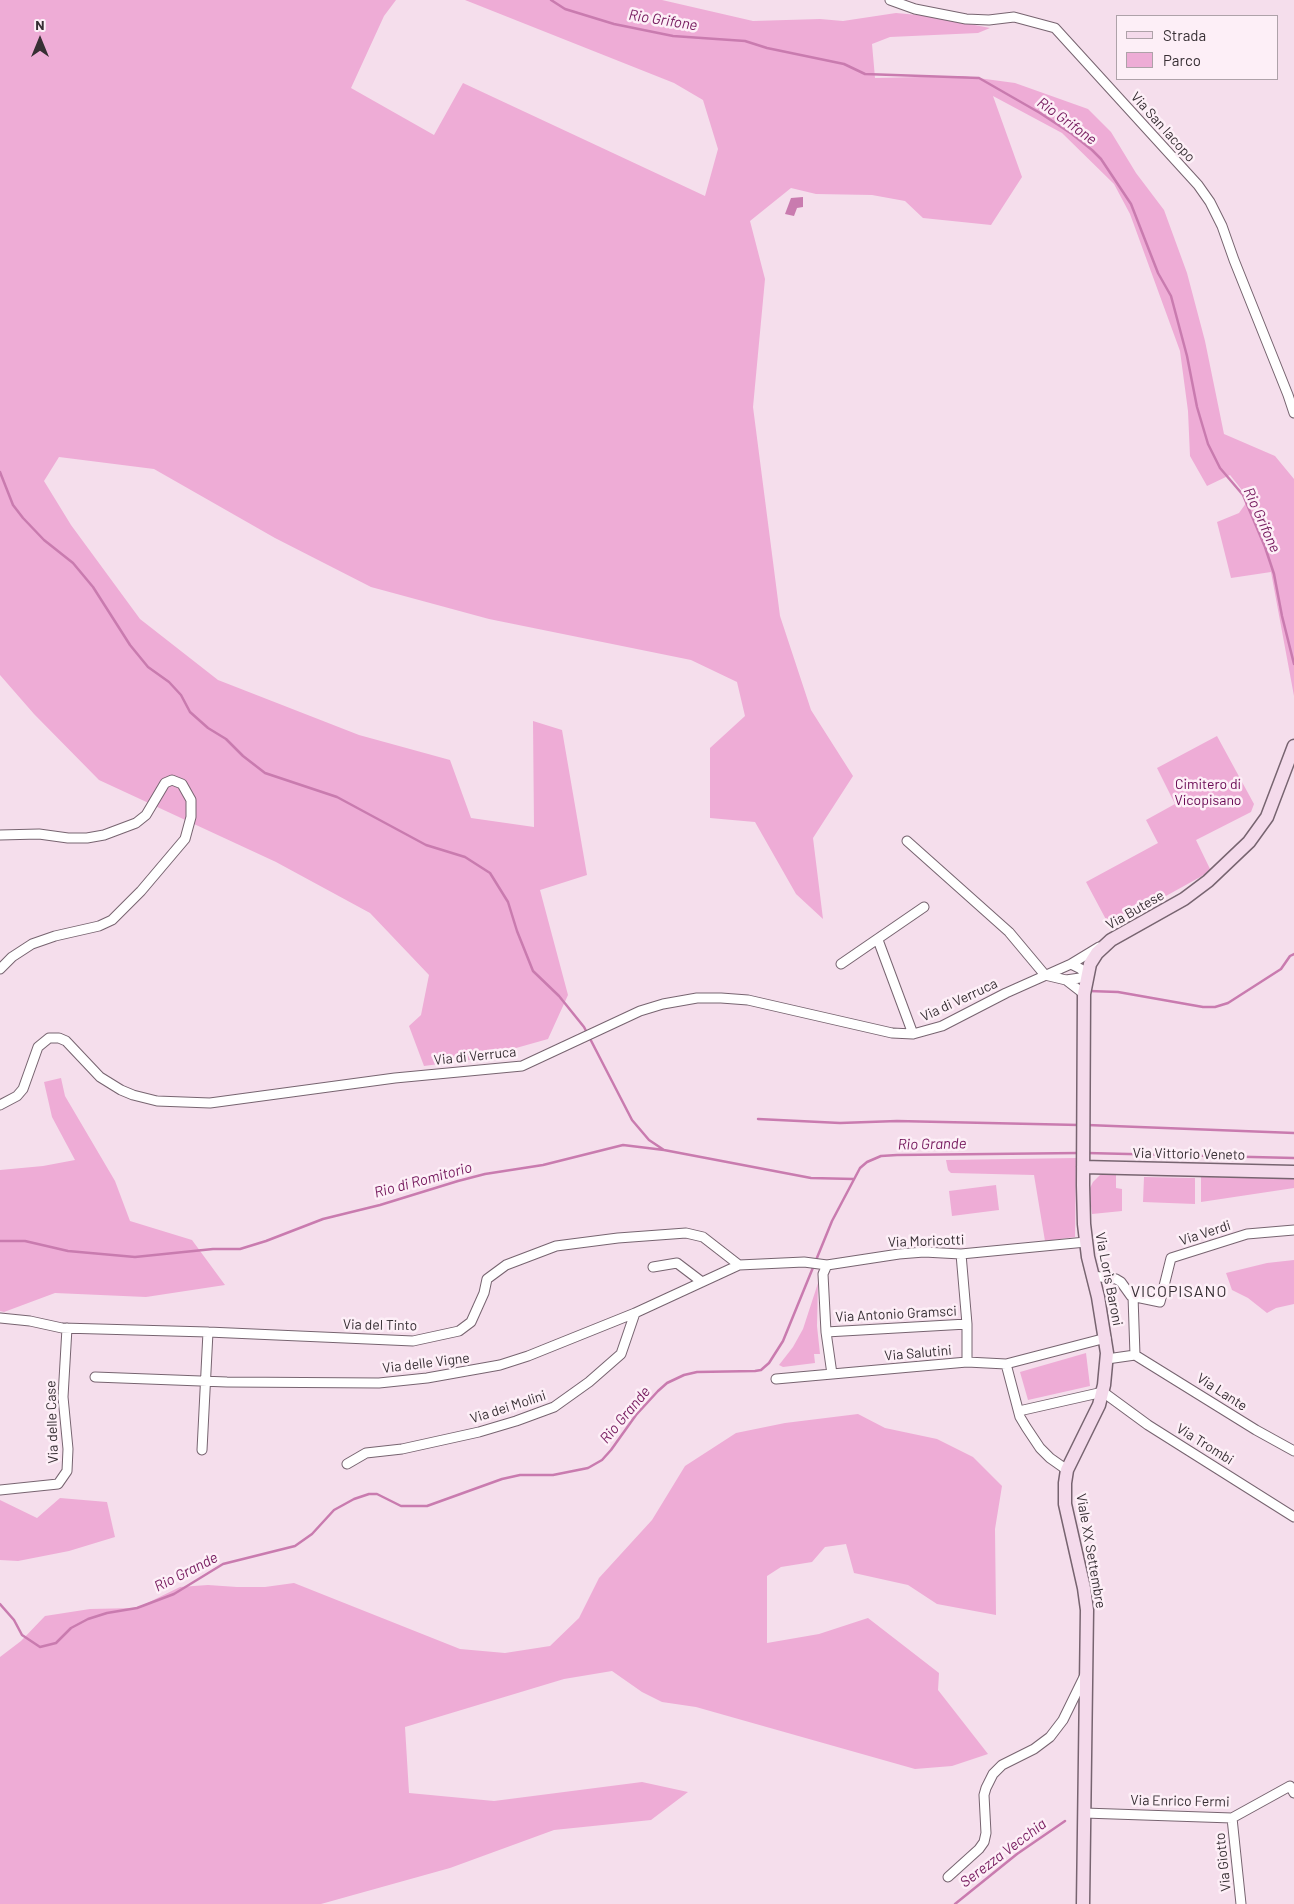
<!DOCTYPE html>
<style>
body{margin:0}
#map{position:relative;width:1294px;height:1904px;overflow:hidden;background:#f5deec;font-family:Barlow,sans-serif}
canvas{display:block}
.legend{position:absolute;left:1116px;top:15px;width:162px;height:65px;box-sizing:border-box;background:#fdeff7;border:1px solid #aea2a9;margin:0;padding:6px 9px;list-style:none;font-size:15px;color:#372f34}
.legend li{display:flex;align-items:center;gap:10px;height:25px}
.legend b{width:25px;border:1px solid #aea2a9}
.north{position:absolute;left:15px;top:15px;width:50px;height:50px;-webkit-text-stroke:4px #fdeff7;paint-order:stroke;rotate:0deg;font-size:14px;font-weight:700;line-height:20px;text-align:center;color:#372f34}
.north::after{content:'';display:block;margin:auto;width:18px;height:22px;background:#372f34;clip-path:polygon(50% 0,100% 100%,50% 72%,0 100%)}
</style>
<div id="map">
<canvas width="1294" height="1904"></canvas>
<ul class="legend">
<li><b style="height:6px;background:#f4daeb"></b>Strada</li>
<li><b style="height:14px;background:#eeacd6"></b>Parco</li>
</ul>
<div class="north">N</div>
</div>
<script>
const context = document.querySelector('canvas').getContext('2d');
context.lineJoin = 'round';
function paint(path, color) { context.fillStyle = color; context.fill(path, 'evenodd'); }
const poly = rows => new Path2D(rows.map(r => 'M' + r).join(''));
function strokePath(path, color, width, dash) { context.strokeStyle = color; context.lineWidth = width; context.lineCap = dash ? 'butt' : 'round'; context.setLineDash(dash || []); context.stroke(path); }
function write(font, color, halo, rows, align = 'center') {
  context.font = font + ' Barlow,sans-serif'; context.lineWidth = 5; context.setLineDash([]); context.textBaseline = 'middle'; context.strokeStyle = halo; context.fillStyle = color; for (const [text, x, y, turn = 0] of rows) {
    context.save(); context.translate(x, y); context.rotate((+turn || 0) * Math.PI / 180); context.textAlign = isNaN(turn) ? turn : align; if (halo) context.strokeText(text, 0, 0); context.fillText(text, 0, 0); context.restore();
  }
}
paint(poly([
 [0,0,396,0,384,16,351,88,434,135,463,83,705,196,718,149,703,100,674,83,465,0,662,0,753,21,820,19,843,21,896,13,929,16,990,28,978,33,890,37,872,44,875,78,963,76,1015,83,1088,109,1111,132,1136,173,1164,210,1187,273,1205,341,1224,434,1275,456,1294,479,1294,696,1271,572,1231,578,1217,522,1239,513,1249,499,1230,475,1207,486,1190,456,1188,411,1180,351,1130,214,1114,184,1062,133,993,96,1022,177,991,225,923,218,905,201,872,195,816,194,791,188,750,221,765,279,753,407,780,616,811,710,853,776,813,838,823,919,796,894,755,822,710,818,710,748,745,716,737,682,691,660,489,619,371,587,275,538,154,469,59,457,44,481,71,525,140,619,218,680,359,735,450,760,471,818,534,827,533,721,562,730,587,875,540,890,568,995,548,1039,477,1059,424,1066,409,1026,421,1015,429,975,370,913,276,862,99,780,34,714,0,675],
 [1217,736,1254,804,1251,812,1196,840,1211,871,1110,927,1086,882,1158,843,1146,820,1175,804,1157,768],
 [61,1078,65,1096,115,1181,130,1221,192,1240,225,1285,146,1297,55,1293,4,1312,0,1311,0,1170,43,1166,75,1160,52,1117,44,1082],
 [1076,1158,1075,1237,1045,1241,1034,1175,951,1173,948,1170,946,1160],
 [1116,1172,1116,1188,1122,1189,1122,1211,1092,1214,1089,1190,1093,1182,1102,1173],
 [1144,1177,1195,1178,1195,1204,1143,1202],
 [1201,1177,1294,1178,1294,1188,1201,1202],
 [996,1185,999,1210,952,1216,949,1191],
 [1294,1260,1294,1304,1276,1308,1267,1313,1248,1298,1232,1290,1226,1273,1267,1263],
 [818,1283,817,1326,820,1354,814,1354,815,1363,783,1367,779,1365,793,1347,803,1329],
 [1086,1353,1090,1386,1028,1400,1020,1372],
 [858,1414,885,1428,937,1439,973,1457,1002,1486,995,1529,996,1615,937,1604,908,1585,854,1573,846,1544,825,1547,812,1562,781,1567,767,1576,767,1643,819,1634,868,1618,939,1673,938,1690,988,1754,952,1766,915,1769,696,1707,662,1702,642,1692,612,1671,564,1679,405,1727,409,1793,494,1801,642,1782,688,1792,651,1820,554,1830,450,1868,321,1904,0,1904,0,1657,21,1641,45,1616,90,1609,137,1608,180,1587,208,1585,237,1587,265,1587,294,1583,460,1649,505,1653,550,1646,579,1618,599,1578,652,1520,685,1466,736,1433,785,1423],
 [60,1498,107,1502,115,1537,69,1551,18,1561,0,1560,0,1500,37,1518]
]), '#eeacd6');
paint(poly([
 [803,197,803,207,797,208,794,216,785,214,791,198]
]), '#c97baf');
strokePath(poly([
 [551,0,565,9,614,24,673,36,745,41,767,48,844,64,865,74,979,78,1040,113,1072,134,1092,150,1101,159,1131,204,1158,273,1171,296,1187,356,1197,407,1208,444,1220,468,1243,495,1265,547,1274,574,1282,616,1294,664],
 [0,472,13,505,23,518,44,540,73,563,93,587,130,645,148,667,169,682,181,695,190,712,208,728,226,739,243,756,265,773,337,797,426,845,465,857,490,873,508,902,517,931,533,971,559,996,584,1027,632,1120,649,1140,664,1150],
 [1089,991,1118,992,1203,1007,1215,1007,1228,1003,1281,969,1290,956,1294,954],
 [758,1119,840,1123,897,1121,1079,1125],
 [1087,1125,1294,1133],
 [1087,1153,1294,1158],
 [0,1241,25,1241,68,1251,135,1257,213,1249,240,1249,266,1241,323,1219,380,1205,458,1181,485,1174,543,1165,623,1145,664,1150,811,1178,854,1179],
 [0,1604,14,1620,22,1635,40,1647,56,1643,71,1628,88,1619,107,1613,137,1608,174,1594,223,1564,295,1546,312,1534,334,1510,354,1499,369,1494,377,1494,401,1506,427,1506,502,1479,520,1475,553,1475,588,1468,602,1460,611,1450,636,1415,658,1391,667,1383,684,1375,697,1372,755,1371,761,1370,769,1363,783,1341,832,1221,860,1168,867,1162,881,1156,897,1155,1079,1153],
 [955,1904,1017,1854,1065,1821]
]), '#c97baf', 2.5);
const street = poly([
 [890,0,915,9,966,19,989,20,1014,17,1055,28,1198,185,1210,202,1222,226,1234,260,1288,395,1294,413],
 [0,835,39,834,68,838,87,838,104,835,136,823,146,815,165,783,172,780,182,784,191,800,191,817,185,839,141,891,112,920,99,926,55,936,32,944,12,957,0,969],
 [907,841,1009,932,1045,975],
 [878,940,913,1034],
 [841,964,924,907],
 [1045,975,1066,980,1084,994],
 [1066,980,1087,977,1081,969,1071,964],
 [0,1105,17,1096,23,1089,38,1047,49,1038,59,1038,66,1041,100,1077,121,1090,133,1095,157,1101,210,1103,395,1078,522,1066,640,1011,663,1004,697,998,721,998,748,1000,892,1033,913,1034,942,1026,1006,993,1071,964,1099,947],
 [961,1254,967,1324,967,1362],
 [827,1265,823,1274,826,1332,832,1374],
 [653,1267,677,1263,702,1282],
 [1093,1276,1116,1279,1121,1282,1131,1296,1160,1302,1171,1258,1247,1234,1294,1230],
 [1133,1296,1135,1355],
 [0,1318,30,1321,62,1328,208,1332,413,1341,459,1331,471,1322,484,1293,487,1279,506,1265,556,1246,618,1238,686,1233,703,1237,739,1265],
 [826,1332,967,1324],
 [1135,1355,1256,1430,1294,1451],
 [1107,1359,1135,1355],
 [1006,1364,1020,1417,1026,1427,1040,1448,1050,1458,1067,1470],
 [95,1377,227,1382,379,1383,427,1378,500,1365,528,1356,635,1313,739,1265,804,1262,827,1265,899,1254,924,1252,961,1254,1086,1242],
 [776,1379,967,1362,1006,1364,1106,1338],
 [1019,1411,1103,1392,1148,1425,1294,1517],
 [202,1450,208,1332],
 [347,1464,366,1453,402,1449,479,1432,516,1421,554,1407,589,1382,621,1354,635,1313],
 [0,1490,58,1484,67,1471,68,1449,63,1397,67,1328],
 [1084,1813,1232,1818,1290,1786,1294,1793],
 [1232,1818,1241,1904],
 [948,1877,979,1849,984,1842,986,1833,984,1795,986,1788,993,1774,1002,1765,1034,1749,1050,1737,1063,1720,1085,1675]
]);
const secondary = poly([
 [1083,1167,1294,1172],
 [1083,1904,1087,1610,1084,1588,1065,1504,1065,1483,1067,1470,1099,1405,1104,1385,1107,1353,1098,1297,1088,1257,1084,1224,1083,1185,1084,994,1090,964,1097,953,1111,940,1184,899,1208,881,1249,842,1267,817,1294,746]
]);
strokePath(street, '#776470', 11);
strokePath(secondary, '#776470', 15);
strokePath(street, '#fff', 9);
strokePath(secondary, '#f4daeb', 12);
write('14px', '#372f34', '#fdeff7', [
 ["Via San Iacopo",1163,127,48],
 ["Via Butese",1135,910,-30],
 ["Via di Verruca",959,1000,-25],
 ["Via di Verruca",475,1056,-6],
 ["Via Vittorio Veneto",1189,1154,1],
 ["Via Verdi",1205,1233,-18],
 ["Via Moricotti",926,1241,-2],
 ["Via Loris Baroni",1109,1279,79],
 ["Via Antonio Gramsci",896,1314,-3],
 ["Via del Tinto",380,1325,1],
 ["Via Salutini",918,1353,-5],
 ["Via delle Vigne",426,1363,-7],
 ["Via Lante",1222,1392,33],
 ["Via dei Molini",508,1407,-18],
 ["Via delle Case",52,1422,-92],
 ["Via Trombi",1205,1444,32],
 ["Viale XX Settembre",1091,1551,80],
 ["Via Enrico Fermi",1180,1801,1],
 ["Via Giotto",1223,1862,-96]
]);
write('14px', '#680852', '#fdeff7', [
 ["Cimitero di",1208,784],
 ["Vicopisano",1208,800]
]);
write('italic 15px', '#761a5e', '#fdeff7', [
 ["Rio Grifone",663,20,9],
 ["Rio Grifone",1067,121,36],
 ["Rio Grifone",1262,520,66],
 ["Rio Grande",932,1144,-1],
 ["Rio di Romitorio",423,1180,-15],
 ["Rio Grande",625,1415,-50],
 ["Rio Grande",186,1572,-27],
 ["Serezza Vecchia",1003,1853,-37]
]);
context.letterSpacing = '1px';
write('16px', '#372f34', '#fdeff7', [
 ["VICOPISANO",1179,1292]
]);
context.letterSpacing = '0px';
</script>
